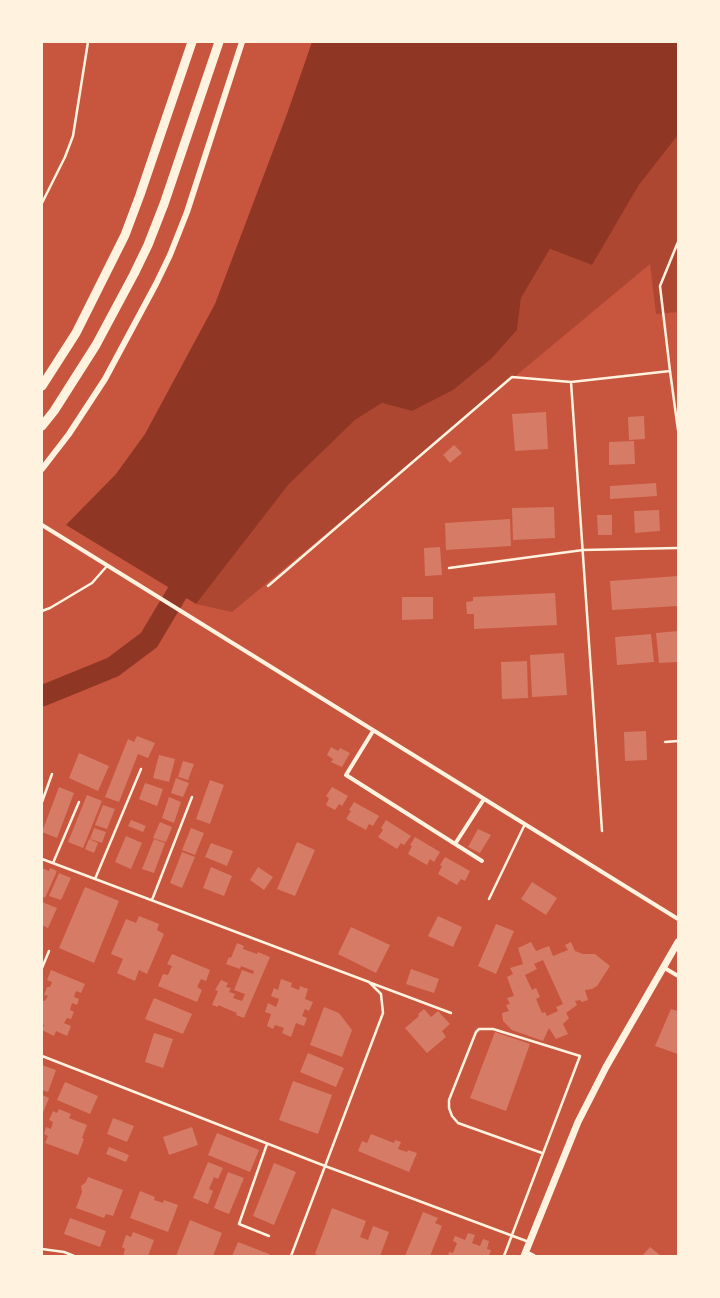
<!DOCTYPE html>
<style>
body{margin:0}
#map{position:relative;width:720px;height:1298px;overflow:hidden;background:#c8553d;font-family:Overpass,sans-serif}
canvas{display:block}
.frame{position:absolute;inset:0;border:43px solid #fff3e0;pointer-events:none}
</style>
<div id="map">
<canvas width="720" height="1298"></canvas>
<div class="frame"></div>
</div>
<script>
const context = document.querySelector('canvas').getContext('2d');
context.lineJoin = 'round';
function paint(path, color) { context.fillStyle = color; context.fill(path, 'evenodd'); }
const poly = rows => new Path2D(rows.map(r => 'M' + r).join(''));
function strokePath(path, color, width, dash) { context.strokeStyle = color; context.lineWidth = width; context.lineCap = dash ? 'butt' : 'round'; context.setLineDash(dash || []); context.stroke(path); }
paint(poly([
 [678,135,678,312,656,314,650,264,232,612,196,604,289,484,355,420,382,403,412,411,517,330,521,298,550,249,592,265,639,185]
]), '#ae4732');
paint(poly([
 [312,42,678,42,678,135,639,185,592,265,550,249,521,298,517,330,492,358,453,390,412,411,382,403,355,420,289,484,196,604,66,525,116,474,145,434,215,304,287,114]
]), '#8f3625');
strokePath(poly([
 [42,696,113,667,149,640,192,568]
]), '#8f3625', 21);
paint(poly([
 [546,412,548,449,515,451,512,414],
 [644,416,645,439,629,440,628,417],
 [634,441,635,464,609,465,609,442],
 [454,445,462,453,450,463,443,455],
 [656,483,657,496,610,499,610,486],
 [554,507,555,538,513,540,512,508],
 [659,510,660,531,635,533,634,511],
 [597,515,612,515,612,535,598,535],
 [510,519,511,546,446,550,445,523],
 [440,547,442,575,425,576,424,548],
 [678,576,678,606,612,610,610,581],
 [555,593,557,625,474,629,474,614,467,614,466,602,473,601,473,597],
 [402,597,433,597,433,619,402,620],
 [678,631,678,662,659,663,656,633],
 [651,634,654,662,617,665,615,637],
 [564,653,567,695,532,697,530,655],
 [527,661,528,698,502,699,501,662],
 [646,731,647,760,625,761,624,732],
 [137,736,155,743,148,758,138,754,119,802,105,797,124,749,136,754,124,749,128,739,134,742],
 [331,747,338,751,340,748,350,753,342,767,331,762,333,759,327,755],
 [79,753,109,766,98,791,69,778],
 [159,755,175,759,169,782,153,778],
 [183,761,194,764,188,780,178,777],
 [176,778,189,783,183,797,171,793],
 [210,780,224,785,210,824,196,819],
 [145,783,163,789,157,806,139,799],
 [59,787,74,793,57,838,42,832],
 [332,787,348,796,342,806,339,804,335,810,326,805,329,798,326,796],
 [87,795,102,801,83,848,68,842],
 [169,797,181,802,174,823,162,818],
 [354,802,379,816,373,826,369,824,366,830,346,819,351,811,349,810],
 [103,805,115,809,107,829,95,825],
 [131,820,146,826,143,832,128,826],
 [386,820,411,836,404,845,401,843,397,849,378,837,383,830,381,828],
 [160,822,172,827,166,842,153,838],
 [94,828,106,832,102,843,90,839],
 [191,828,204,833,195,855,182,850],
 [478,829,491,835,480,853,468,847],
 [126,836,142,843,131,869,115,862],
 [415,837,440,852,434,862,430,859,427,865,408,854,412,846,410,845],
 [89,839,98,843,94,853,85,849],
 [154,839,165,843,154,873,142,869],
 [297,842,315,850,295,896,277,889],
 [211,843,233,851,227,866,205,857],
 [182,852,195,857,182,888,170,883],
 [445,857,470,871,465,881,461,879,457,885,438,874,442,866,440,865],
 [211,867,232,876,224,896,203,888],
 [258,867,273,877,264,890,250,880],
 [42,868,49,871,50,868,57,871,45,898,42,896],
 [59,873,71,878,61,900,49,896],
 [532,882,557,898,546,915,521,899],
 [85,887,119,901,94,963,59,948],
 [42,902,57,908,48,928,42,925],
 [139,916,159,924,157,930,164,934,147,974,139,970,135,981,117,973,123,959,111,954,126,919,136,923],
 [438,916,462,927,453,947,428,936],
 [496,924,514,931,496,974,478,966],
 [351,927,390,945,376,973,338,954],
 [531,942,536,951,549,946,553,956,568,950,565,945,571,942,575,951,583,954,595,954,610,966,597,986,592,989,585,990,588,1000,582,1002,580,1000,575,1001,577,1005,566,1013,569,1018,563,1024,568,1034,556,1039,549,1028,543,1041,512,1030,503,1021,502,1013,509,1011,506,1005,510,1004,507,998,514,996,507,977,513,974,510,968,523,964,518,948],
 [543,960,563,1004,556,1007,558,1011,547,1016,545,1012,542,1013,536,999,540,997,536,988,532,990,525,975,537,969,534,964],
 [237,943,244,946,243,949,257,954,258,952,270,957,244,1018,236,1015,237,1013,218,1005,218,1007,212,1005,218,991,215,990,221,980,228,983,226,987,231,988,229,992,235,994,233,998,242,1001,245,994,234,990,242,970,253,974,254,971,241,966,240,969,226,964,229,957,231,958],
 [172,954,210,970,206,981,201,979,197,987,202,990,197,1002,158,986,163,974,168,975,172,966,167,964],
 [411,969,439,979,434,993,406,984],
 [51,970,85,984,81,993,76,991,74,997,79,999,77,1005,72,1003,70,1010,74,1012,71,1019,67,1018,64,1023,71,1026,67,1036,56,1031,54,1036,42,1030,44,1025,42,1024,42,1012,43,1009,42,1009,42,1000,45,1001,48,996,44,995,47,987,50,987,52,982,47,980],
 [281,979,292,983,291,987,299,990,300,986,308,989,305,999,313,1002,309,1011,305,1009,302,1016,307,1018,304,1026,296,1023,291,1037,282,1033,284,1028,275,1025,273,1029,267,1026,271,1014,265,1012,268,1003,276,1007,279,999,271,996,274,988,278,990],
 [154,998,192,1014,183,1034,145,1019],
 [324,1007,339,1013,352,1030,342,1057,310,1045],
 [424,1009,431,1017,438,1011,450,1024,442,1031,446,1037,427,1053,405,1028,419,1016,418,1014],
 [671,1009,678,1011,678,1054,655,1046],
 [495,1032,530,1044,506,1111,470,1098],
 [154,1033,173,1039,163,1068,145,1062],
 [308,1053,344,1068,336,1087,300,1072],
 [42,1065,56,1070,48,1092,42,1090],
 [293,1081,332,1095,318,1134,279,1120],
 [65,1082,98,1096,90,1114,57,1100],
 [42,1095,49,1098,42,1115],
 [59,1109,71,1114,69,1118,87,1125,82,1138,84,1139,78,1155,45,1143,48,1136,44,1134,46,1127,51,1129,53,1122,49,1120,53,1111,57,1113],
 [113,1118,134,1126,127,1142,107,1134],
 [192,1127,198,1145,169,1155,163,1137],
 [217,1133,259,1150,250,1172,208,1155],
 [371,1134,394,1143,395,1140,401,1142,398,1149,407,1152,408,1150,417,1153,409,1172,358,1151,362,1141,367,1143],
 [109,1147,129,1155,126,1162,106,1154],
 [208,1162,223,1168,218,1179,214,1177,209,1189,213,1191,208,1204,193,1198],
 [274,1163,296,1172,274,1225,253,1216],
 [228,1172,244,1178,229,1214,214,1208],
 [88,1177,123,1190,113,1216,106,1214,104,1218,76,1208,82,1192,81,1186,86,1182],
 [140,1191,155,1197,154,1200,163,1203,164,1200,178,1205,168,1232,130,1218],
 [332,1208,366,1221,360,1237,368,1240,373,1226,389,1232,380,1256,321,1256,315,1254],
 [423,1212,438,1218,435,1223,442,1226,430,1256,405,1256],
 [70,1218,106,1231,100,1247,64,1234],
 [190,1220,222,1233,213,1256,176,1256],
 [133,1232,154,1240,148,1256,123,1256,125,1249,122,1247,126,1235,131,1237],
 [468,1233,475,1235,472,1243,480,1246,483,1239,489,1241,487,1249,491,1250,489,1256,485,1255,485,1256,448,1256,449,1252,453,1253,457,1243,453,1241,455,1236,465,1240],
 [238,1242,269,1254,269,1256,232,1256],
 [650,1247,661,1256,642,1256]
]), '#d67c66');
strokePath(poly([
 [42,203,65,157,73,136,88,42],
 [670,371,678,430],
 [571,382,602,831],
 [449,568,583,550,678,548],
 [268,586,512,377,571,382,670,371,660,286,678,242],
 [42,611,50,608,92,583,107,566],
 [665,742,678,741],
 [42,802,52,774],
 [42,859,369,982,381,994,383,1013,291,1256],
 [53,863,79,802],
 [95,879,141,769],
 [489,899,525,824],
 [152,900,192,797],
 [42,968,49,951],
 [371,983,451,1013],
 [42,1056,325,1166,529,1242],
 [267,1144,239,1224,269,1236],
 [42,1249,64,1252,74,1256],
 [504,1256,580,1056,493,1029,479,1029,476,1032,449,1100,449,1108,452,1116,458,1123,542,1153]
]), '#fff3e0', 2.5);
strokePath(poly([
 [42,525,678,919],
 [373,731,346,775,482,861],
 [455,844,484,799],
 [663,967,678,976],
 [526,1252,534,1256]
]), '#fff3e0', 4);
strokePath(poly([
 [42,469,69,434,105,379,156,284,170,255,187,212,242,42]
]), '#fff3e0', 6);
strokePath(poly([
 [524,1256,578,1122,606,1067,678,942]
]), '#fff3e0', 7);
strokePath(poly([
 [42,386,76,333,125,235,140,195,192,42],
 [42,426,54,411,96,345,134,274,148,245,164,204,219,42]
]), '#fff3e0', 9);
</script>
